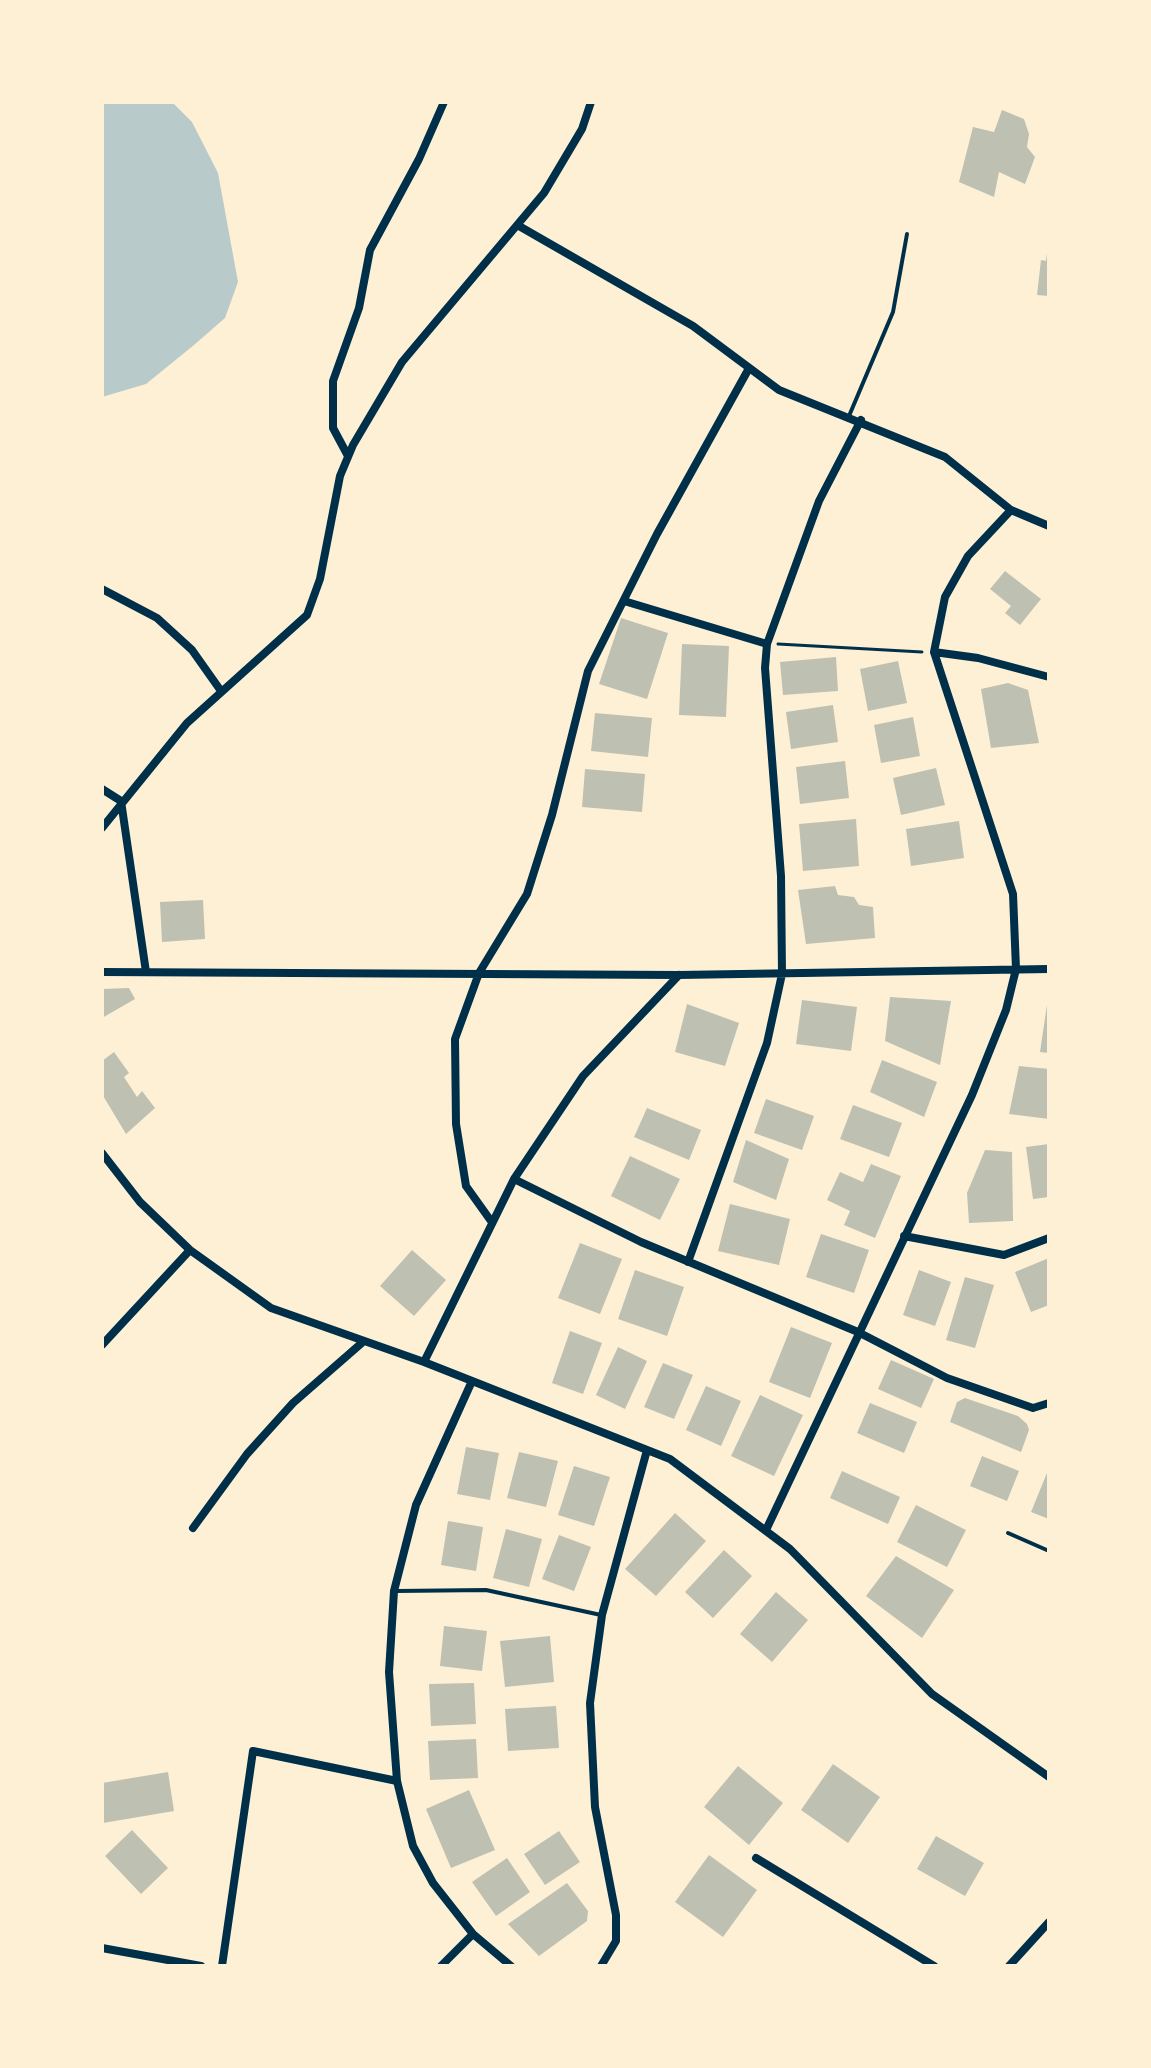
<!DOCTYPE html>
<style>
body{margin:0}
#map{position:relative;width:1151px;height:2068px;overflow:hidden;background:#fdf0d5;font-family:"Asap Condensed",sans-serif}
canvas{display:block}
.frame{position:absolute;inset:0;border:104px solid #fdf0d5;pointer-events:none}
</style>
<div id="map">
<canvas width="1151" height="2068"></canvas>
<div class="frame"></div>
</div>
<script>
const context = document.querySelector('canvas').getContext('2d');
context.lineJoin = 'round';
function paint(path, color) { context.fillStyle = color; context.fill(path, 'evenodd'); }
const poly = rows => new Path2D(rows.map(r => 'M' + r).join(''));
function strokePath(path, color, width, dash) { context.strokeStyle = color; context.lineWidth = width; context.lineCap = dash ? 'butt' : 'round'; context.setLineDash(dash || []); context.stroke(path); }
paint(poly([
 [102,102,172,102,192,122,218,173,238,282,225,318,194,345,146,384,102,397]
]), '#b9caca');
paint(poly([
 [1002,110,1024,119,1029,134,1027,147,1035,157,1025,184,999,172,994,197,959,182,973,127,994,132],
 [1047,253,1049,253,1049,296,1037,295,1041,260,1046,261],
 [1005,571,1041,599,1020,625,1005,613,1011,606,990,589],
 [621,618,668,633,647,699,599,684],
 [682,644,729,646,726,717,679,715],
 [836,657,838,691,783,695,780,662],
 [898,661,907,703,868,711,860,669],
 [1008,683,1028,690,1039,743,991,748,981,689],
 [833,705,838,742,791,749,786,712],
 [595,713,652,718,648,757,591,751],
 [913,717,920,756,881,763,874,725],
 [845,761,849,798,800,804,796,767],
 [936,768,945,805,901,815,893,778],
 [585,769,645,774,642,812,582,807],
 [856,819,859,866,803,871,799,824],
 [959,821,964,858,911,866,906,829],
 [835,886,838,895,854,897,859,905,873,907,875,938,806,944,798,890],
 [203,900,205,939,162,942,160,902],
 [129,988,135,999,102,1018,102,989],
 [890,997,951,1001,940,1065,885,1041],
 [802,1000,857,1007,851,1051,796,1044],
 [687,1004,739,1023,725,1066,675,1052],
 [1047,1005,1049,1005,1049,1053,1040,1052],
 [114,1052,129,1073,124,1077,137,1097,142,1091,155,1108,126,1134,102,1094,102,1061],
 [882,1060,937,1082,924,1117,870,1092],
 [1019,1066,1049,1069,1049,1119,1009,1114],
 [766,1099,814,1116,802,1150,754,1133],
 [853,1105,902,1123,889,1157,840,1139],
 [647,1108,701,1130,689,1160,634,1137],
 [746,1140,789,1159,776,1200,733,1182],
 [1049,1144,1049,1197,1033,1199,1026,1147],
 [985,1150,1012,1152,1013,1221,969,1223,967,1193],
 [630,1156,680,1179,660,1220,611,1196],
 [871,1164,901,1176,875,1238,844,1225,850,1211,827,1200,840,1172,863,1182],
 [730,1204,790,1219,779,1265,718,1251],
 [821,1234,869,1250,854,1293,806,1277],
 [580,1243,622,1259,600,1314,558,1298],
 [412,1250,446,1280,414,1316,380,1286],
 [1049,1258,1049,1305,1031,1312,1015,1272],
 [635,1270,684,1287,667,1336,618,1319],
 [919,1270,951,1282,935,1326,903,1315],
 [965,1277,994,1285,975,1348,946,1340],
 [791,1327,832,1343,810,1398,769,1382],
 [570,1331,602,1343,583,1394,552,1383],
 [618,1347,647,1361,625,1409,596,1395],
 [891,1360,934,1379,921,1408,878,1389],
 [663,1363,693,1375,674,1419,644,1407],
 [706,1386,741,1401,721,1446,686,1430],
 [760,1395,803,1415,774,1476,731,1456],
 [965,1398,1018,1416,1027,1424,1029,1430,1021,1452,950,1422,957,1402],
 [870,1403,917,1422,904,1453,857,1433],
 [466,1447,499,1453,490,1500,457,1494],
 [519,1452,558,1461,546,1507,507,1498],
 [982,1456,1019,1471,1007,1501,970,1486],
 [574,1466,610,1477,594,1526,558,1515],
 [1049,1468,1049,1519,1031,1512],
 [842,1471,900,1497,888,1524,830,1498],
 [916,1505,966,1530,947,1567,897,1542],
 [675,1513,706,1541,656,1596,625,1569],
 [448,1521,483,1527,476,1571,441,1565],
 [506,1529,542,1539,529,1587,493,1578],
 [559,1535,591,1547,574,1591,542,1579],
 [724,1550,752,1576,713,1618,685,1592],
 [896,1556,954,1590,922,1638,866,1596],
 [776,1592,808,1620,772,1662,740,1634],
 [444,1626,487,1631,482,1671,440,1666],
 [550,1636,554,1682,505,1687,500,1641],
 [474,1683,476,1724,431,1726,429,1684],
 [556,1706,559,1748,508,1751,505,1709],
 [476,1739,478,1778,430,1780,428,1741],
 [833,1764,880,1797,848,1843,801,1810],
 [738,1766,783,1803,749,1845,704,1807],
 [168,1772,174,1811,103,1823,102,1783],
 [469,1790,495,1850,451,1868,426,1809],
 [132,1830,168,1868,141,1894,105,1856],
 [559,1831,580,1862,545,1885,524,1854],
 [936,1836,984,1863,965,1896,917,1869],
 [709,1855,757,1890,723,1937,675,1902],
 [507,1858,530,1892,496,1916,472,1882],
 [567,1883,588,1911,587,1921,539,1956,508,1924]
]), '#bec0b2');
strokePath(poly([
 [778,644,922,652]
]), '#003049', 3);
strokePath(poly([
 [849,416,893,312,907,234],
 [1008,1533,1049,1551],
 [396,1591,486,1590,601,1615]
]), '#003049', 4);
strokePath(poly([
 [519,226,693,326,779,390,945,457,1011,510,1049,526],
 [348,456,333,428,333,381,359,308,370,250,419,159,444,102],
 [102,589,157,618,192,650,221,691],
 [624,601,767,644],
 [934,652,978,658,1049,677],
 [102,789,121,801,146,972],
 [102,828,187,723,307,615,320,579,340,476,353,445,402,362,544,193,582,129,591,102],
 [102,972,679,975,1049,969],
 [102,1153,140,1202,190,1250,271,1308,424,1362,670,1459,790,1549,932,1694,1049,1777],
 [514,1179,641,1242,858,1332,947,1378,1033,1408,1049,1403],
 [491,1221,466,1186,456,1124,455,1039,479,973,527,894,552,815,588,671,657,534,748,370],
 [904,1236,1004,1255,1049,1238],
 [688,1262,767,1043,782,974,781,876,765,668,767,644,819,501,861,420],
 [102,1345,190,1250],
 [424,1362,514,1179,583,1076,679,975],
 [472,1381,416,1505,394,1591,389,1672,397,1781,413,1846,433,1883,473,1934,511,1966],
 [193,1528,247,1454,293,1403,364,1341],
 [766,1530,972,1095,1006,1010,1016,969,1013,894,934,652,945,597,968,556,1011,510],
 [756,1858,934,1966],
 [102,1948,201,1966],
 [222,1966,253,1751,397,1781],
 [441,1966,473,1934],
 [601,1966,616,1941,616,1915,595,1807,590,1703,602,1615,647,1450],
 [1009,1966,1049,1922]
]), '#003049', 8);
</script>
